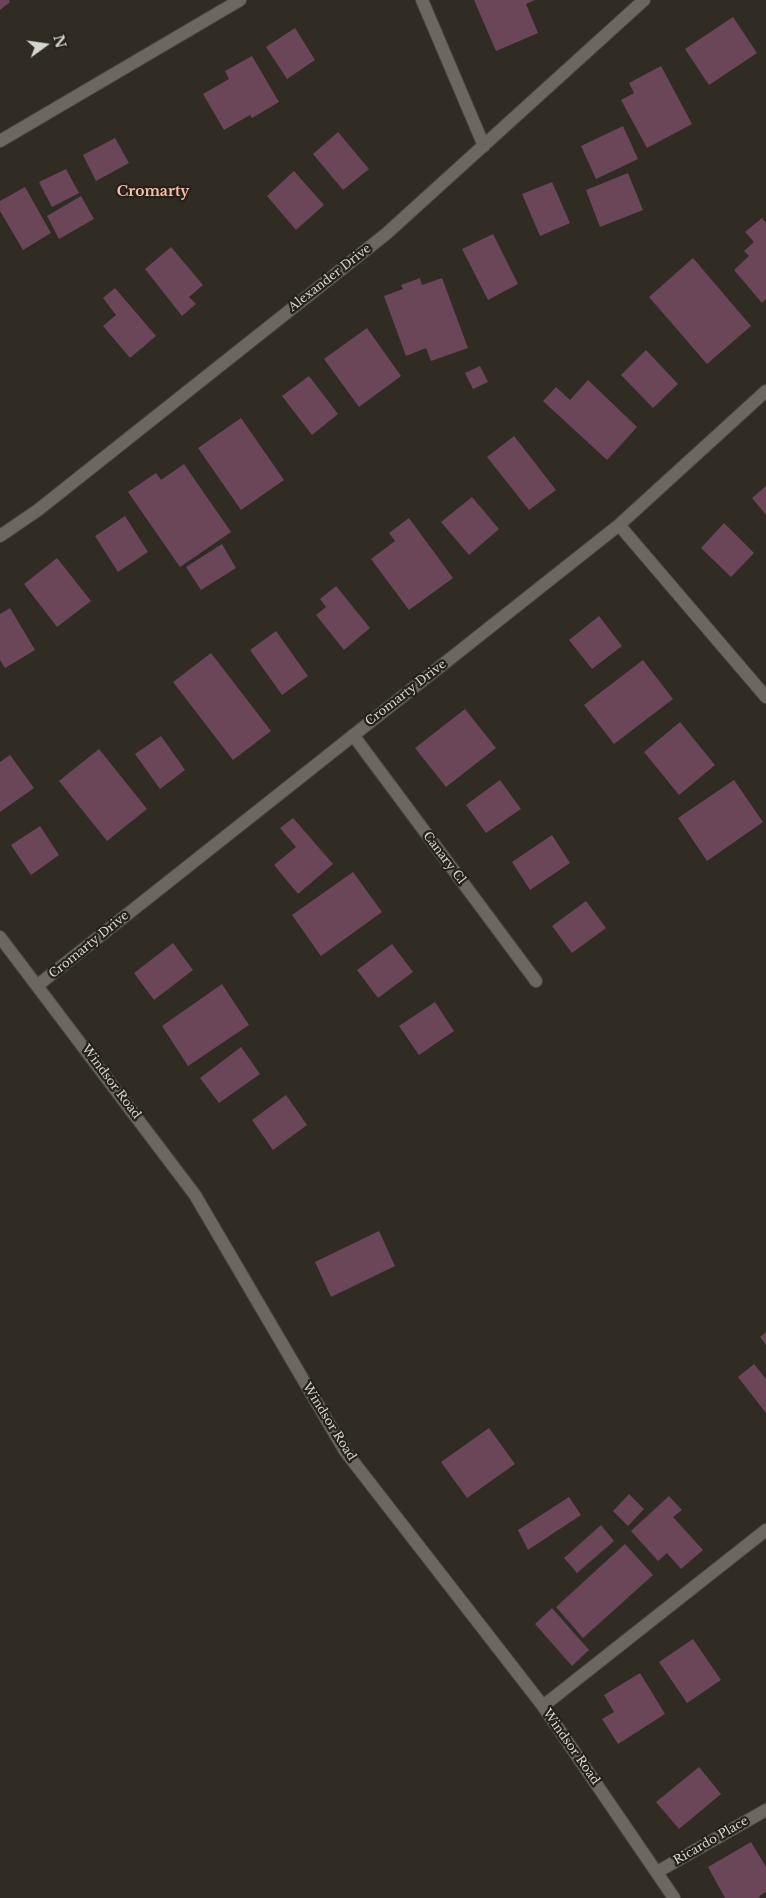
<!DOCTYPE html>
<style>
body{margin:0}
#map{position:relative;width:766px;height:1898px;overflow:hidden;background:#302c24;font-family:"Libre Baskerville",serif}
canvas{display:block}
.north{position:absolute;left:20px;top:20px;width:50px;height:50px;-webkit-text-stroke:4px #26221b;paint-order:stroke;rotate:76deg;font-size:14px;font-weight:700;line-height:20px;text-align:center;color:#d7d5cf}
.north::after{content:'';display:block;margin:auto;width:18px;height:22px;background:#d7d5cf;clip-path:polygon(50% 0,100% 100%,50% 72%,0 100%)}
</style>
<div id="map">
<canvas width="766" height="1898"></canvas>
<div class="north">N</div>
</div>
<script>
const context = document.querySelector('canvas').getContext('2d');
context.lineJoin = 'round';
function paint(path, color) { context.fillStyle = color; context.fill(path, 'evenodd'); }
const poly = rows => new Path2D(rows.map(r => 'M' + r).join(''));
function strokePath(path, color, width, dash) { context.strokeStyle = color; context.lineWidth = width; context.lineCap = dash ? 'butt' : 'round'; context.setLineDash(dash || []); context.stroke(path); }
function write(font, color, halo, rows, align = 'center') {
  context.font = font + ' "Libre Baskerville",serif'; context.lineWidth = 4.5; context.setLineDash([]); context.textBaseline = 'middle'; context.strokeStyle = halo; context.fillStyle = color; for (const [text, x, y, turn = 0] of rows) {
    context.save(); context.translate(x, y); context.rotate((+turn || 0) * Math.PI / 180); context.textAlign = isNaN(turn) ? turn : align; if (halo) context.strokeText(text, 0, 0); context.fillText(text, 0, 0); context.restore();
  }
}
paint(poly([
 [0,0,9,0,10,2,0,10],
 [474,0,535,0,526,4,538,33,496,51],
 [733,17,757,53,709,85,685,49],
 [295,28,315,60,287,79,266,47],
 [252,56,279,102,252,118,250,115,224,130,203,94,229,79,225,71],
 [661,66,692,124,647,148,621,100,634,93,629,83],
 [623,126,638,159,596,179,581,146],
 [338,132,369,169,343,190,313,154],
 [115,138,129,163,96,181,83,155],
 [66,169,79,193,52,207,39,182],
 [294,171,324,205,296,230,267,196],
 [628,173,643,210,600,227,586,190],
 [552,182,570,223,540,236,522,194],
 [25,187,51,233,23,250,0,211,0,201],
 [81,196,94,219,59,239,47,216],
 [762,218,766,223,766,299,762,303,734,270,749,256,744,251,754,242,745,232],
 [493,234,518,284,488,300,462,249],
 [171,247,203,285,189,297,196,304,182,316,145,269],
 [693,258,751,326,707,364,649,297],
 [420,278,422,285,442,278,468,348,431,361,426,348,406,356,384,296,403,289,401,285],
 [115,288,156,336,130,358,103,326,116,315,103,298],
 [367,328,401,376,359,407,324,359],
 [646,350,678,384,653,408,621,375],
 [480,366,488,382,473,389,465,373],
 [309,376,338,414,312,435,282,396],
 [588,380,637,427,607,460,543,401,556,387,570,400],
 [241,418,284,480,241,510,198,448],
 [514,436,556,490,529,510,487,457],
 [184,464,231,532,180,567,128,492,156,473,161,480],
 [766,486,766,515,752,498],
 [472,497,499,529,469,555,441,522],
 [125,516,148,552,118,572,95,536],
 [409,518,453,578,409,610,371,559,395,541,389,533],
 [724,523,754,553,731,577,701,548],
 [222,544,236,568,201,590,186,567],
 [57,558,91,601,57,627,24,584],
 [336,586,370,628,344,650,316,615,326,607,320,599],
 [10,608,35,650,5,668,0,660,0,614],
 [599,616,622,646,592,669,569,640],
 [276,631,308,676,282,695,250,650],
 [211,653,271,731,233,760,173,682],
 [643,660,673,699,614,744,584,705],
 [465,709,496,748,446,787,415,748],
 [680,722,715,765,679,795,644,752],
 [161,736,185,770,160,789,135,754],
 [99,749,147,809,107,841,59,781],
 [10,755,34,788,0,812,0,762],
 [500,780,521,809,486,833,466,805],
 [734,780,763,822,707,861,678,818],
 [293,818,333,864,298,894,274,865,296,847,280,828],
 [40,826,59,855,31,875,11,845],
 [552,835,570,863,530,890,512,862],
 [353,872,382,912,321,956,292,915],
 [586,901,606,928,572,953,552,926],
 [173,943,193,970,154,1000,134,973],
 [392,944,413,972,378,998,357,970],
 [222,984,249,1025,188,1066,162,1026],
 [435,1002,454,1031,419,1055,399,1026],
 [241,1047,260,1074,219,1103,200,1078],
 [286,1095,307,1125,273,1150,252,1120],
 [379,1231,395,1266,331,1297,315,1262],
 [766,1332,766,1345,760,1337],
 [754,1364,766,1379,766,1413,738,1377],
 [489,1428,515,1464,467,1498,441,1462],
 [629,1494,644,1509,628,1526,613,1511],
 [669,1496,682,1510,673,1517,703,1550,681,1569,667,1553,658,1561,631,1531],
 [569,1497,581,1515,528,1550,518,1530],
 [601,1525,614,1541,577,1573,564,1558],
 [625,1544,653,1575,583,1638,556,1607],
 [552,1608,589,1650,572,1666,535,1624],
 [693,1639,721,1680,687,1703,659,1662],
 [640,1673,665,1714,618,1744,602,1719,614,1712,604,1695],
 [699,1767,721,1794,679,1829,656,1802],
 [751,1842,766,1867,766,1892,759,1896,760,1898,725,1898,708,1867]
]), '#6a4658');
const minor = poly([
 [422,0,484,146],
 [0,141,240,0],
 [619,525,766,697],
 [0,536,38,510,386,234,644,0],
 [353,735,536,981],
 [0,937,195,1195,345,1451,543,1706,674,1898],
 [38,985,619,525,766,391],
 [543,1706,766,1530],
 [657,1872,766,1810]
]);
strokePath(minor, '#4a473f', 14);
strokePath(minor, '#6d685f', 12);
write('12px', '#d7d5cf', '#26221b', [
 ["Alexander Drive",330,278,-38],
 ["Cromarty Drive",406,693,-38],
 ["Canary Cl",444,858,53],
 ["Cromarty Drive",89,945,-39],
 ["Windsor Road",111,1082,53],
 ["Windsor Road",329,1422,58],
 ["Windsor Road",571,1747,55],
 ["Ricardo Place",711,1841,-30]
]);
write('bold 14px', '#fbbda5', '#26221b', [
 ["Cromarty",153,192]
]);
</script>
